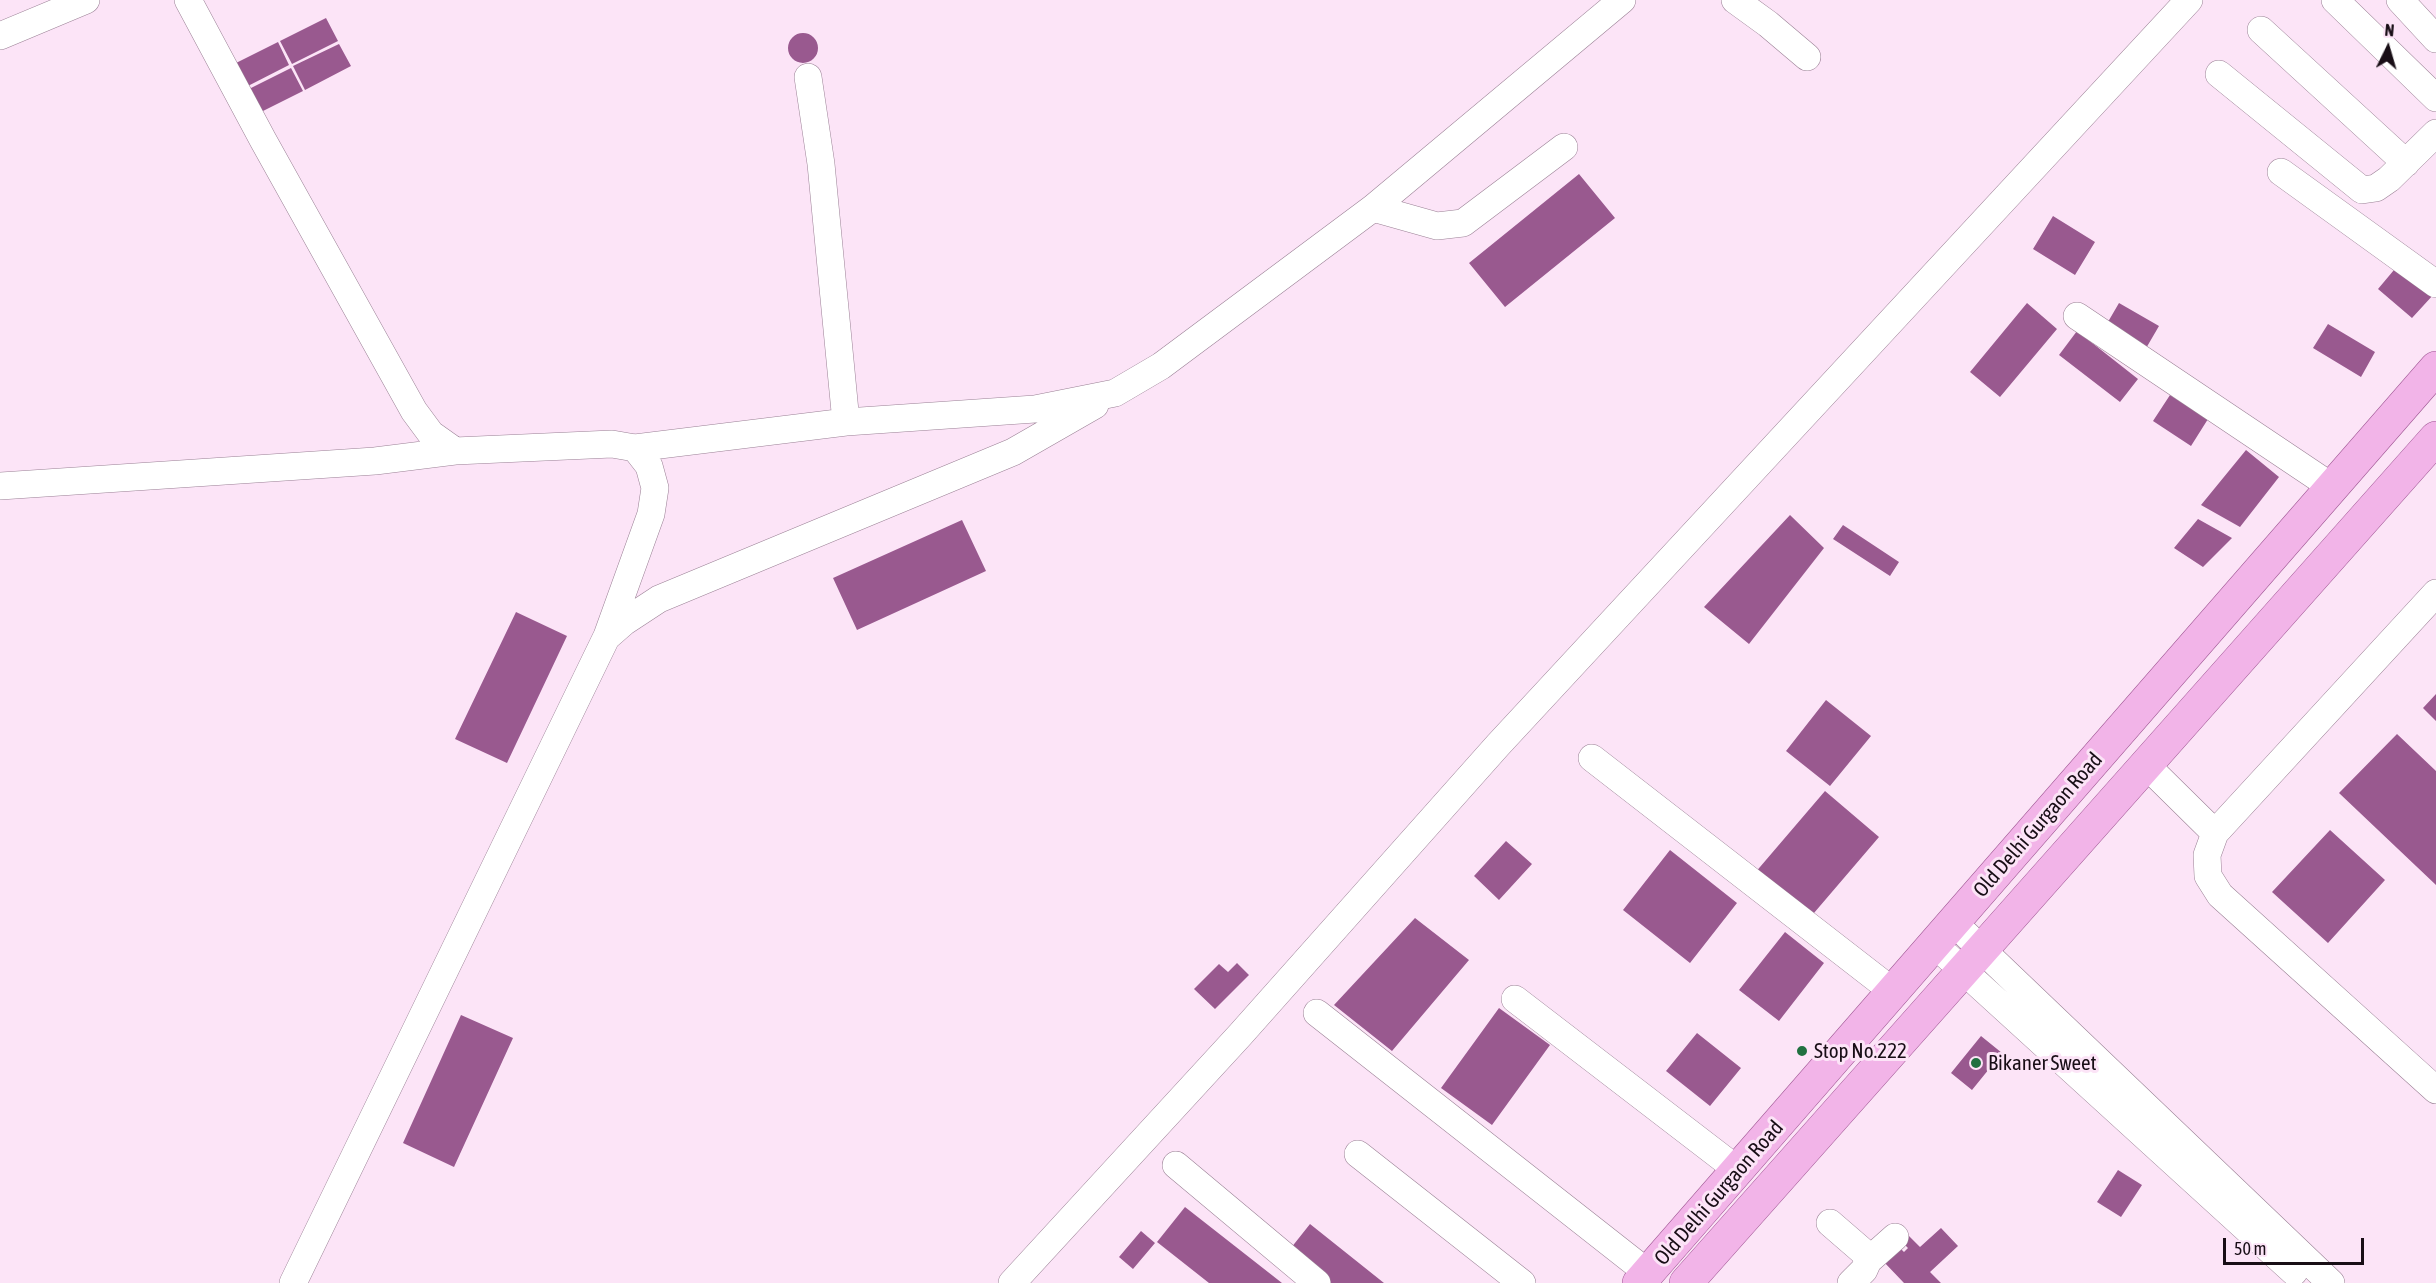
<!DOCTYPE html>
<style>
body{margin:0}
#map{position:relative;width:2436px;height:1283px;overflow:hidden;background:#fce4f7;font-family:"Asap Condensed",sans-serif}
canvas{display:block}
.north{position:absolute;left:2358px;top:18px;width:60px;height:60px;-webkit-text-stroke:4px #fce4f7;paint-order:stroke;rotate:5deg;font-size:16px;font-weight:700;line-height:24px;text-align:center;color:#180e16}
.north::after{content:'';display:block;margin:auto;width:21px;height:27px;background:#180e16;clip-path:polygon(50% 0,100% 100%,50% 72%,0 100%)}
.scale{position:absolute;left:2223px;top:1238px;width:141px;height:27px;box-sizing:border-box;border:3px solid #180e16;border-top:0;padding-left:8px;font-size:18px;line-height:21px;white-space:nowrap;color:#180e16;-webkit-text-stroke:4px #fce4f7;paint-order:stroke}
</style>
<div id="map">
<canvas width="2436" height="1283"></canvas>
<div class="north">N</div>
<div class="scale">50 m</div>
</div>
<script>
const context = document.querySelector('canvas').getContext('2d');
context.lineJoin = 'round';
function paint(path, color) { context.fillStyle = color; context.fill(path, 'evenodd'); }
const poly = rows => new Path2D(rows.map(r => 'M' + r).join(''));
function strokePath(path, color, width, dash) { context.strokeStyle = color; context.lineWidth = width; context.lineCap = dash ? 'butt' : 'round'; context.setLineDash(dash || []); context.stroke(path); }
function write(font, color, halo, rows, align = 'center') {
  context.font = font + ' "Asap Condensed",sans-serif'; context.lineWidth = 6; context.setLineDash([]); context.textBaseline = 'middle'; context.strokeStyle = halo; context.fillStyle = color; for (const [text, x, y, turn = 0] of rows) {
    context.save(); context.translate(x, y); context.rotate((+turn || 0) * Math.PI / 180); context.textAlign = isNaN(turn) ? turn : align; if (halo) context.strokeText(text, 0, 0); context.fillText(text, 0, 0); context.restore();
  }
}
paint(poly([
 [326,18,338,41,292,64,280,41],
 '788 48a15 15 0 1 1 30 0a15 15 0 1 1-30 0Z',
 [278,42,289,65,244,88,232,65],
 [339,44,351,66,305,90,293,66],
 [291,68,303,91,257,114,245,91],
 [1579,174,1615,218,1505,307,1469,263],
 [2053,216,2095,242,2075,275,2033,249],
 [2399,264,2434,294,2412,318,2378,289],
 [2027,303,2057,329,2000,397,1970,372],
 [2119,303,2159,326,2145,350,2105,327],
 [2328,324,2375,352,2361,377,2313,348],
 [2077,331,2138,379,2120,402,2059,355],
 [2170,395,2208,419,2191,446,2153,421],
 [2246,450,2279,477,2240,527,2201,505],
 [1790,515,1824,548,1749,644,1704,607],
 [2198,519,2232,538,2203,567,2174,548],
 [962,520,986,571,857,630,833,578],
 [1843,525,1899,562,1890,576,1833,539],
 [516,612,567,636,507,763,455,739],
 [2436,694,2436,721,2423,708],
 [1826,700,1871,736,1830,786,1786,751],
 [2397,734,2436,771,2436,885,2339,793],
 [1825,791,1879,837,1808,920,1754,874],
 [2330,830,2385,880,2328,943,2272,892],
 [1506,841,1532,864,1499,900,1474,876],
 [1670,850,1737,903,1690,963,1623,910],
 [1415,918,1469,960,1392,1051,1334,1005],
 [1785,932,1824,963,1779,1021,1739,990],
 [1237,963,1249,975,1215,1009,1194,989,1219,964,1228,972],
 [1499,1008,1550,1045,1492,1125,1441,1088],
 [461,1015,513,1038,454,1167,403,1143],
 [1697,1033,1741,1068,1710,1106,1666,1071],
 [1981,1036,2002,1053,1972,1090,1951,1073],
 [2118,1170,2142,1185,2121,1217,2097,1202],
 [1185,1207,1282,1283,1209,1283,1157,1242],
 [1310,1224,1384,1283,1325,1283,1287,1253],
 [1941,1228,1958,1246,1930,1272,1941,1283,1904,1283,1883,1261,1898,1246,1904,1252,1908,1248,1902,1242,1909,1236,1920,1247],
 [1141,1231,1155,1243,1133,1269,1119,1257]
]), '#99598f');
const minor = poly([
 [188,0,263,140,414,411,431,434,455,451],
 [1735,0,1768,24,1807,57],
 [2335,0,2436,98],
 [2400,0,2436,39],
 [2261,30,2406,163],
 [0,36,86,0],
 [2219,74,2362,190,2376,188,2389,179,2436,133],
 [808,77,821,164,846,422],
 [2281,172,2436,284],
 [1373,208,1437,226,1463,223,1564,147],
 [2077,316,2332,487],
 [635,448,846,422,1035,409,1115,393,1161,366,1373,208,1622,0],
 [0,486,375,461,455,451,612,444,635,448,649,466,655,488,651,514,607,636,293,1283],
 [2436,593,2215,833,2207,855,2208,876,2220,895,2436,1090],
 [608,636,624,622,659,599,1013,452,1095,405],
 [1592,758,1895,993],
 [2147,766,2215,833],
 [1954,923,2331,1283],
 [1935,945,2294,1272],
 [1515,999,1739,1171],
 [1317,1013,1648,1273],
 [1358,1154,1522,1283],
 [1176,1165,1317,1283],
 [1830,1223,1867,1255,1868,1261,1864,1270,1851,1283],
 [1868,1261,1895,1237],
 [1012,1283,1240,1035,1498,745,2189,0]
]);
const major = poly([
 [1639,1283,2436,368],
 [1686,1283,2436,438]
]);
strokePath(minor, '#9a8095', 28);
strokePath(major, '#a05995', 34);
strokePath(minor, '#fff', 27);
strokePath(major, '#f2b4e8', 33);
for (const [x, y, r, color] of [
 [1802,1051,6,"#207040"],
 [1976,1063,6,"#207040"]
]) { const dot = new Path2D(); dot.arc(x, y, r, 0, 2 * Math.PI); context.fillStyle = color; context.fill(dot); strokePath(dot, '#fce4f7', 2); }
write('21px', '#180e16', '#fce4f7', [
 ["Old Delhi Gurgaon Road",2038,825,-49],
 ["Old Delhi Gurgaon Road",1719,1193,-49]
]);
write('21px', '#180e16', '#fce4f7', [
 ["Stop No.222",1814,1051],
 ["Bikaner Sweet",1988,1063]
], 'left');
</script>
